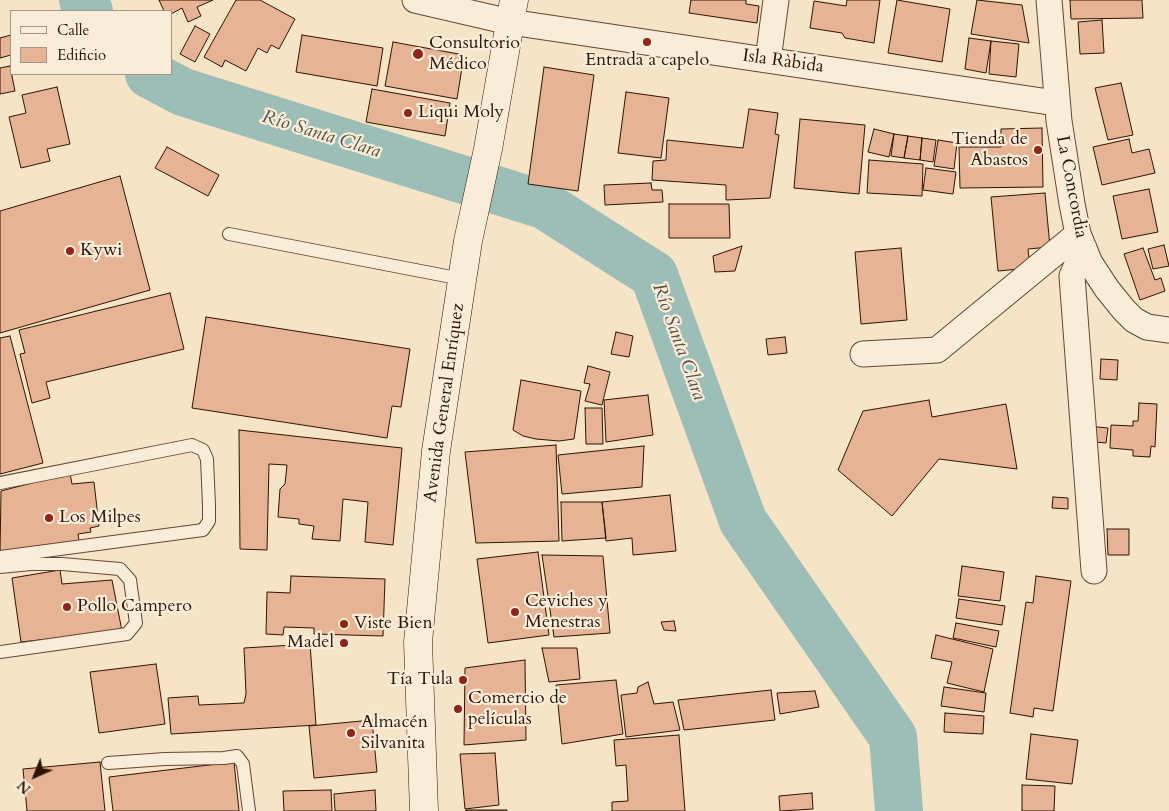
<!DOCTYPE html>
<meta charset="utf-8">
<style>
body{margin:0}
#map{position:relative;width:1169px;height:811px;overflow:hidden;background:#f6e4c6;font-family:Cardo,serif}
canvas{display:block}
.legend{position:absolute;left:10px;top:10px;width:162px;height:65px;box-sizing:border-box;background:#f9edda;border:1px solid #a89684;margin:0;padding:6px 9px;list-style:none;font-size:15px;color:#2f1304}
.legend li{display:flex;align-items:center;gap:10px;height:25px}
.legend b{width:25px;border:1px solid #a89684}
.north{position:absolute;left:10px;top:751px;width:50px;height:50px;-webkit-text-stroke:4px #f9edda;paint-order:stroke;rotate:224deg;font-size:14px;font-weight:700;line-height:20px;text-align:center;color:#2f1304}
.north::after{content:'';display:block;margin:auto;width:18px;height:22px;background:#2f1304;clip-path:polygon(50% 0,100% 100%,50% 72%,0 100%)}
</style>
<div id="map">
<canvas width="1169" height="811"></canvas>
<ul class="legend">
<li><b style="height:6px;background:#f9edda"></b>Calle</li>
<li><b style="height:14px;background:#e6b394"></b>Edificio</li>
</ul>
<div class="north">N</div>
</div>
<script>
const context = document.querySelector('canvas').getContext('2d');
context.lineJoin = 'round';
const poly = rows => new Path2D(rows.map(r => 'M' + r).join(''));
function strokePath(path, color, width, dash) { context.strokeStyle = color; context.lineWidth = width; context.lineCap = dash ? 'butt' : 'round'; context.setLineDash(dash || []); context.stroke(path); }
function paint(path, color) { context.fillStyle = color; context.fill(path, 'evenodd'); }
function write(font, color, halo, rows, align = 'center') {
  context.font = font + ' Cardo,serif'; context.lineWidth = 4.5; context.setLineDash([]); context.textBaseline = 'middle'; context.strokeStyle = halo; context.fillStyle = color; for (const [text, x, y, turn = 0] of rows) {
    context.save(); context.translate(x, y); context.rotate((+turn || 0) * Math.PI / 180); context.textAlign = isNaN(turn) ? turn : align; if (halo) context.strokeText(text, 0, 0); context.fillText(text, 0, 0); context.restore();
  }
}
strokePath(poly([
 [83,0,89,11],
 [149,74,183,92,544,205,654,275,743,521,893,737,899,811]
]), '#9dbeb7', 48);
const building = poly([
 [159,0,213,0,197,7,201,16,188,22,182,8,171,14,171,11,164,11,159,0],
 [236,0,260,0,295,19,279,49,271,45,267,53,258,48,246,71,225,60,222,67,204,57,236,0],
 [691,0,746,0,746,4,759,6,757,23,689,13,691,0],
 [847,0,880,0,874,43,845,38,842,33,810,28,814,1,846,6,847,0],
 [897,0,950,9,942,62,888,53,897,0],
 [977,0,1022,5,1029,43,971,34,977,0],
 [1070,0,1142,0,1143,18,1071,19,1070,0],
 [1102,20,1104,53,1080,54,1078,22,1102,20],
 [195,26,210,34,195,62,180,54,195,26],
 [11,35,11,55,0,58,0,38,11,35],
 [302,35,383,48,377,86,296,72,302,35],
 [969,38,991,41,986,73,965,69,969,38],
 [991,41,1019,44,1016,77,989,74,991,41],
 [393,42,464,55,457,99,385,86,393,42],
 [10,66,15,91,0,94,0,68,10,66],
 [544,67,594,75,578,191,528,184,544,67],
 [1121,83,1133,135,1108,140,1095,88,1121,83],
 [57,87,70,144,47,149,50,161,21,168,9,117,26,113,22,95,57,87],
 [372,89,450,103,445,136,366,122,372,89],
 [626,92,669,98,661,158,618,153,626,92],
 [749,109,778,113,775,134,779,135,770,198,726,200,726,185,652,180,653,161,666,160,667,140,743,148,749,109],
 [800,119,865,125,859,194,794,188,800,119],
 [1042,128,1043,187,960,188,959,147,1001,147,1001,129,1042,128],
 [874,129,894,134,889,157,868,152,874,129],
 [894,134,908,136,904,158,891,156,894,134],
 [908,136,922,138,920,160,904,158,908,136],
 [922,138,936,140,933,162,920,160,922,138],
 [1129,139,1132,153,1149,149,1155,173,1102,185,1093,147,1129,139],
 [938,140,957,143,954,169,934,166,938,140],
 [167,147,219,175,208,196,155,168,167,147],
 [869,160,923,164,922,196,867,193,869,160],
 [926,168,956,172,953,194,923,190,926,168],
 [120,176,150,290,0,333,0,211,120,176],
 [651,183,652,190,662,190,663,202,605,205,604,185,651,183],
 [1149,189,1158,232,1122,239,1113,196,1149,189],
 [1045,193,1050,247,1028,249,1030,268,998,271,991,197,1045,193],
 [669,204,729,204,730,238,669,238,669,204],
 [1164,245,1169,266,1153,269,1148,249,1164,245],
 [742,246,735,271,715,272,713,256,742,246],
 [901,248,907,320,861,324,855,252,901,248],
 [1143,248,1155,280,1161,278,1165,291,1140,300,1124,254,1143,248],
 [170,293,184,349,46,382,50,398,32,403,20,354,25,353,19,330,170,293],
 [206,317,410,349,401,407,392,406,387,438,192,408,206,317],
 [616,332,633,336,629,357,611,354,616,332],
 [10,336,43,463,0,474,0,338,10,336],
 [785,337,787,353,768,355,766,339,785,337],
 [1101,359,1118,360,1117,380,1100,379,1101,359],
 [588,366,610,372,602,405,585,401,590,384,584,383,588,366],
 [521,380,581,391,574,439,559,441,536,439,523,436,513,430,521,380],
 [648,395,653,435,606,442,604,400,648,395],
 [929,400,932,417,1006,404,1017,469,939,459,892,516,838,470,863,411,929,400],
 [1139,403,1157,404,1155,447,1151,446,1150,457,1133,456,1133,450,1110,448,1111,425,1133,426,1133,421,1138,421,1139,403],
 [585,408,602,408,603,444,586,444,585,408],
 [1087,426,1108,428,1106,443,1085,441,1087,426],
 [239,430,402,448,393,545,365,542,368,502,343,499,340,541,312,539,314,526,299,524,299,519,278,517,280,489,285,484,287,465,269,464,267,550,240,549,239,430],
 [556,445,559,541,476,543,465,452,556,445],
 [644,446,642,487,562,494,558,455,644,446],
 [70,473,72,484,94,482,99,526,90,528,91,532,78,534,79,541,0,553,1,491,70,473],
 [670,495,676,551,633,555,632,538,606,541,602,502,670,495],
 [1053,497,1068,498,1068,509,1052,508,1053,497],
 [561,502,602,502,606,538,562,541,561,502],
 [1107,529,1129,529,1129,555,1108,555,1107,529],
 [538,552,549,635,488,643,477,559,538,552],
 [542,555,603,556,610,633,554,637,542,555],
 [962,566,1004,572,1000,601,958,596,962,566],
 [60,570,62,584,112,580,122,631,21,642,12,578,60,570],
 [291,576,385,579,383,636,314,634,314,628,284,627,283,635,266,634,267,592,290,593,291,576],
 [1036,576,1071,581,1053,711,1034,708,1033,717,1010,713,1026,602,1033,603,1036,576],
 [959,599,1005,606,1002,625,956,618,959,599],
 [674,621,676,631,664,630,661,622,674,621],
 [956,623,999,631,996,647,953,638,956,623],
 [936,635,993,649,984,692,947,683,952,662,931,658,936,635],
 [310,644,316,725,171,734,168,698,198,696,199,705,244,703,246,694,244,648,310,644],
 [542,648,577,648,580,679,549,682,542,648],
 [525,660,526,740,464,745,465,668,525,660],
 [156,664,165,724,99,733,90,672,156,664],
 [616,680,623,734,562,744,556,685,616,680],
 [648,682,654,704,673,702,680,730,626,737,621,695,637,693,638,687,648,682],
 [944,687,986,693,984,712,941,706,944,687],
 [771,690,775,720,684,730,678,700,771,690],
 [815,691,819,707,780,714,777,693,815,691],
 [945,713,984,716,983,734,944,732,945,713],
 [372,720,377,772,314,778,309,726,372,720],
 [1031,734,1078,740,1072,784,1026,779,1031,734],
 [679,735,685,811,612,811,612,802,628,801,626,765,616,766,614,740,679,735],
 [495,753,499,805,465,809,460,754,495,753],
 [100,762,105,811,27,811,23,769,100,762],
 [234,762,239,811,113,811,109,777,234,762],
 [1022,785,1055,786,1054,811,1022,811,1022,785],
 [331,790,332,811,284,811,283,791,331,790],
 [375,790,376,811,335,811,334,794,375,790],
 [812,793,813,809,780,811,779,796,812,793],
 [466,810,507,810,507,811,466,811,466,810]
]);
paint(building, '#e6b394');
strokePath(building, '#2f1304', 1);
const service = poly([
 [229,234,462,279],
 [0,483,192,445,203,450,207,459,209,505,209,521,203,530,0,557],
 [0,567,31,564,62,564,120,569,130,580,136,623,127,634,0,652],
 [108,763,165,759,224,758,237,756,243,764,249,811]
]);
const minor = poly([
 [415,0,510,22,1056,103],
 [1049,0,1059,121,1072,204,1078,234,1090,263,1107,289,1124,310,1134,320,1147,327,1169,330],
 [768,60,776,0],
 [1084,248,1072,276,1094,571],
 [863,354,937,350,1078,234]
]);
const secondary = poly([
 [424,811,418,642,436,451,468,241,488,149,514,0]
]);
strokePath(service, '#614734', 14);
strokePath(minor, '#614734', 27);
strokePath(secondary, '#2f1304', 29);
strokePath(service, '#f9edda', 12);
strokePath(minor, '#f9edda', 25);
strokePath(secondary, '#f9edda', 28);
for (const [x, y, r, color] of [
 [647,42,5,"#8f2418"],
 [418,54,6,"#8f2418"],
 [408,113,5,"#8f2418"],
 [1038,150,5,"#8f2418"],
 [70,251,5,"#8f2418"],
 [49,518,5,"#8f2418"],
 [67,607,5,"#8f2418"],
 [515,612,5,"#8f2418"],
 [344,624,5,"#8f2418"],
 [344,643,5,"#8f2418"],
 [463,680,5,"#8f2418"],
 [458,709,5,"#8f2418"],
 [351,733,5,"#8f2418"]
]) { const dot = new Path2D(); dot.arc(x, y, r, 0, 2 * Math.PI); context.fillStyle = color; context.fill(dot); strokePath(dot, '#f9edda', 2); }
write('18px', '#2f1304', '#f9edda', [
 ["Consultorio",429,44],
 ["Médico",429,65],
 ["Entrada a capelo",647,61,"center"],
 ["Liqui Moly",418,113],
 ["Tienda de",1028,140,"right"],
 ["Abastos",1028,161,"right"],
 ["Kywi",80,251],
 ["Los Milpes",59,518],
 ["Ceviches y",525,602],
 ["Menestras",525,623],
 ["Pollo Campero",77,607],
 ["Viste Bien",354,624],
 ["Madel",334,643,"right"],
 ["Tía Tula",453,680,"right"],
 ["Comercio de",468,699],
 ["películas",468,720],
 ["Almacén",361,723],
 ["Silvanita",361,744]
], 'left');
write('18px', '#2f1304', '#f9edda', [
 ["Isla Ràbida",783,62,8],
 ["La Concordia",1071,187,79],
 ["Avenida General Enríquez",445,403,-82]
]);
write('italic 19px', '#564f43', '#f9edda', [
 ["Río Santa Clara",321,135,17],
 ["Río Santa Clara",678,342,70]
]);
</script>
